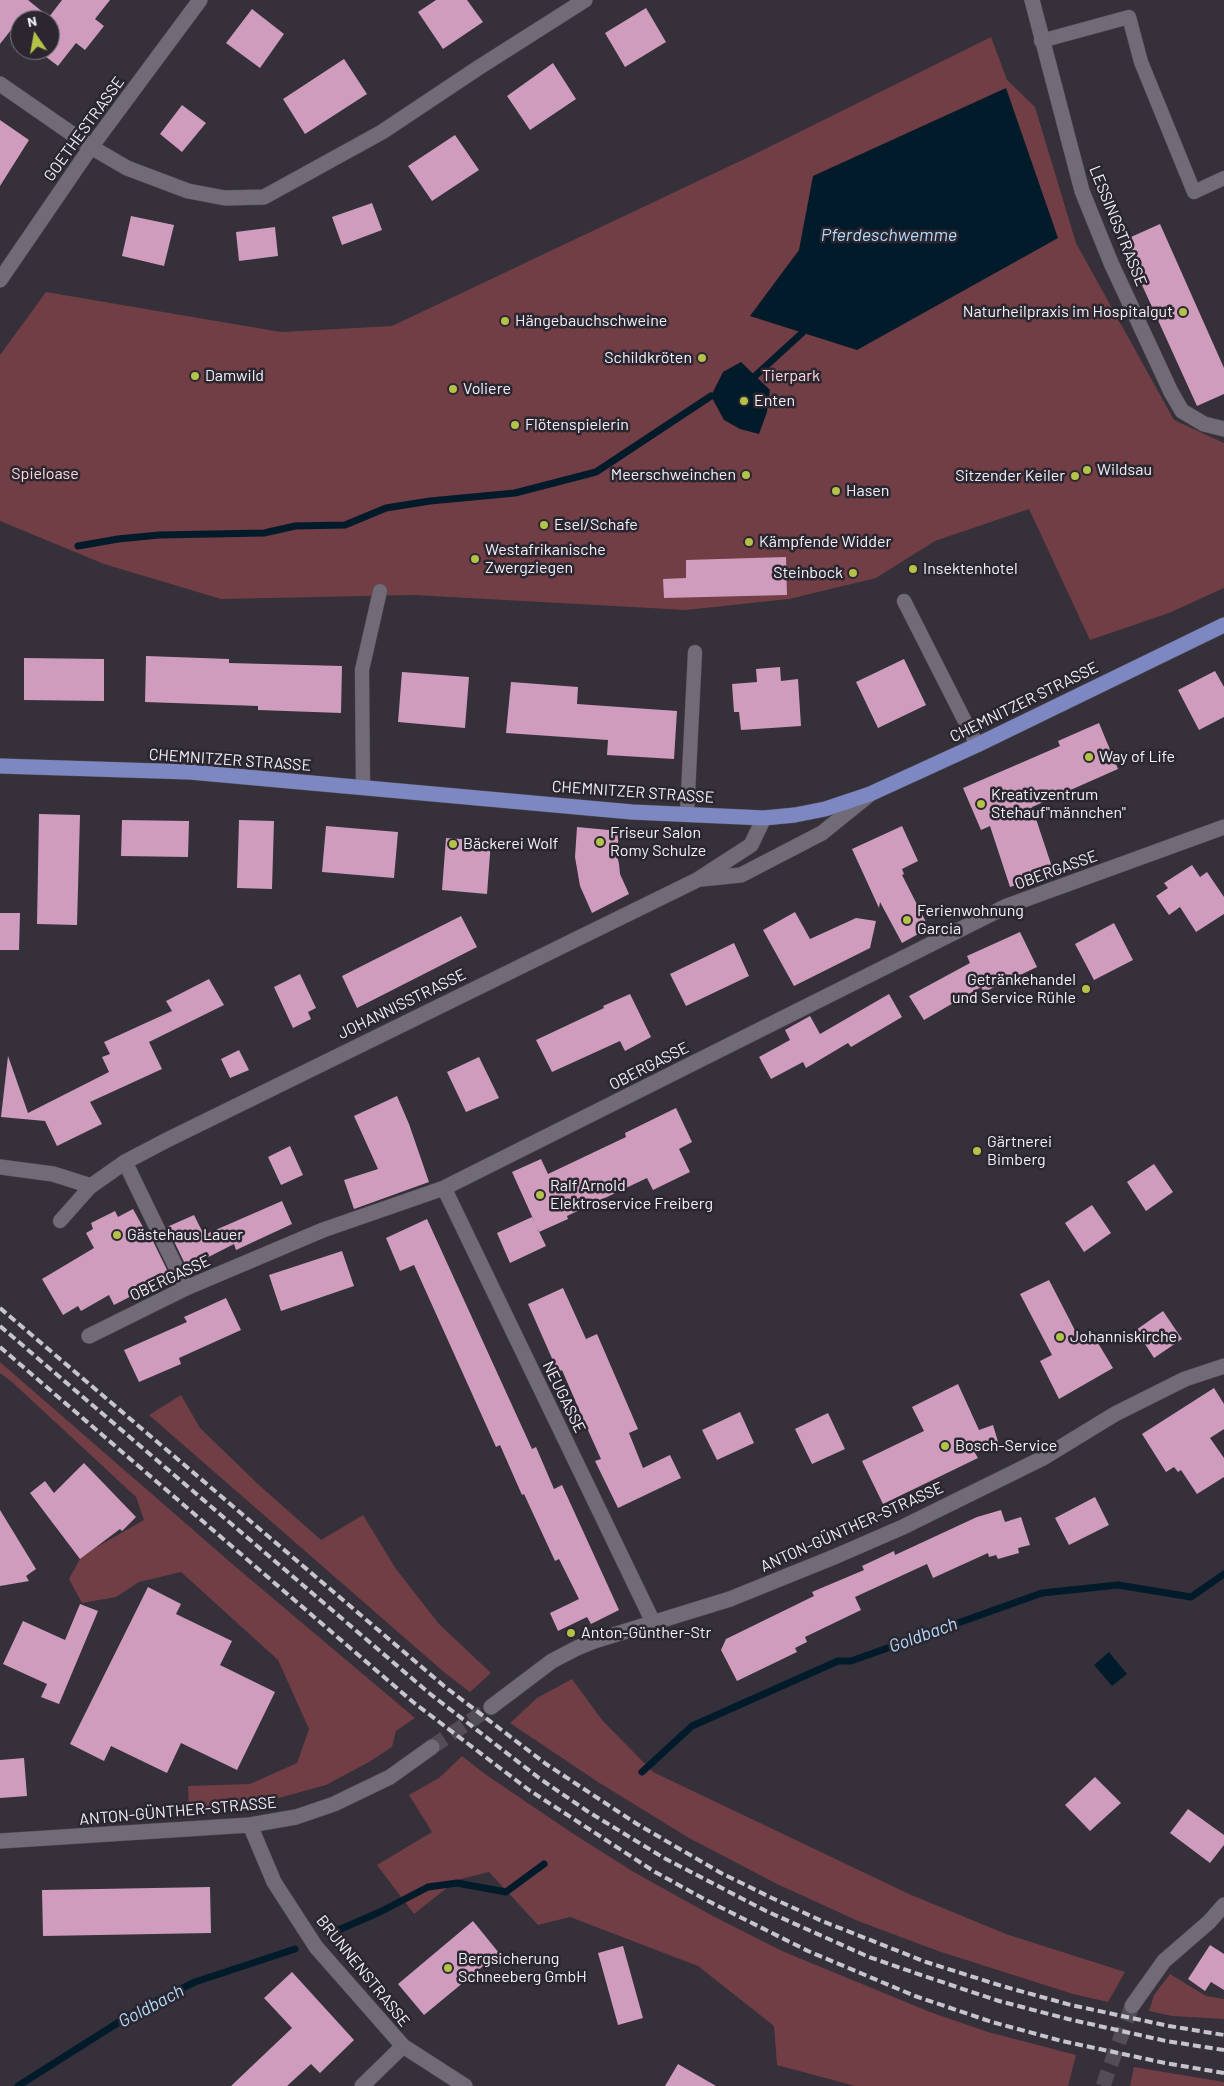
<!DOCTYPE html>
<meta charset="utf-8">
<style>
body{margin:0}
#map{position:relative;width:1224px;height:2086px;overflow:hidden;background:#35303a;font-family:Barlow,sans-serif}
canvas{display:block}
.north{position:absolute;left:10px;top:10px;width:50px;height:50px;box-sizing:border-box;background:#2b2630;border:1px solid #7b7780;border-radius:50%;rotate:348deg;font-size:14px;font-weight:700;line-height:20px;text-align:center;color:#f4f1f8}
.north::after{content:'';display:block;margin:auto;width:18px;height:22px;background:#b5c24a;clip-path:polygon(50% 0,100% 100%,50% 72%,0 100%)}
</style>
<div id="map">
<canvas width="1224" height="2086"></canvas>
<div class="north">N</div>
</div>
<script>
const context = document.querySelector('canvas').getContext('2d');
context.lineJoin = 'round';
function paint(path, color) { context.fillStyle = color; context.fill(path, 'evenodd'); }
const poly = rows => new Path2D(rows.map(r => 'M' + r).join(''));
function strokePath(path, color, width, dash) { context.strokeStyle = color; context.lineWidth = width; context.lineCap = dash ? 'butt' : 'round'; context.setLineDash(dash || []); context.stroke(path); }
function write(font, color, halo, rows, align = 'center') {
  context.font = font + ' Barlow,sans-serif'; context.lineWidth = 5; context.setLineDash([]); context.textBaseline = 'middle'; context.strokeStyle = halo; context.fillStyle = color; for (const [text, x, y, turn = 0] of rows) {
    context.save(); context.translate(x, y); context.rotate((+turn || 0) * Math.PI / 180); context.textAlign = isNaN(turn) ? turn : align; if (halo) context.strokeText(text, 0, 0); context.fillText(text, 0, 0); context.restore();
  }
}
paint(poly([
 [991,37,1007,80,1035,107,1076,243,1174,420,1224,443,1224,588,1169,613,1090,640,1029,509,935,541,876,578,789,599,686,610,414,595,221,599,104,564,0,521,0,355,46,292,281,332,392,326,755,154],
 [0,1362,237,1568,415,1718,396,1731,392,1747,369,1762,326,1785,242,1808,189,1811,188,1786,250,1784,297,1763,309,1729,278,1660,181,1572,139,1582,116,1597,82,1603,69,1579,80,1559,95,1548,144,1520,136,1497,12,1382,0,1373],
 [181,1395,200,1428,259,1485,321,1540,363,1515,396,1569,439,1624,491,1673,470,1692,445,1673,149,1415],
 [572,1679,602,1720,653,1772,909,1894,1006,1934,1125,1972,1108,2002,1073,1994,938,1951,858,1921,777,1884,689,1838,598,1782,510,1723,537,1698],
 [462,1756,485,1774,569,1831,632,1871,711,1915,782,1951,930,2012,988,2032,1076,2055,1068,2086,855,2086,777,2065,774,2026,698,1966,570,1917,538,1925,489,1872,457,1880,414,1914,377,1865,432,1832,409,1795,439,1778],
 [1170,1974,1206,1996,1224,1999,1224,2019,1172,2016,1149,2011,1154,1995],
 [1134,2067,1224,2082,1224,2086,1130,2086]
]), '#703e44');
paint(poly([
 [1006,88,1058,238,857,350,750,316,799,250,813,176],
 [741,362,770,390,767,412,759,434,740,429,724,420,711,396,723,372],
 [1109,1652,1127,1674,1112,1686,1094,1665]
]), '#021b2b');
strokePath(poly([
 [755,376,802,333],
 [78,546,118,539,159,535,264,533,295,526,345,525,386,508,430,501,515,493,596,472,711,396],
 [642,1772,692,1726,838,1661,851,1661,1042,1593,1118,1585,1191,1597,1224,1574],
 [329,1934,380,1912,428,1887,457,1883,506,1892,544,1864],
 [18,2086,138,2010,195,1982,295,1949]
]), '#021b2b', 7);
paint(poly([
 [0,0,28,0,49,17,62,0,110,0,95,19,104,26,85,50,76,43,58,66,37,50,50,50,50,20,20,20,20,37,11,30,0,44],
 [436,0,467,0,483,22,443,49,418,12],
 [646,8,666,42,625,67,605,33],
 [252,9,284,34,260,68,226,43],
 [344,59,367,94,305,134,283,99],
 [553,63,576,99,530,130,507,96],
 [182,105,206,123,182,152,160,134],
 [0,120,29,140,0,186],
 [455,135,479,170,432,201,408,166],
 [372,203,382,230,342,245,332,217],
 [131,216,174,225,164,266,122,256],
 [1160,224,1224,368,1224,394,1197,406,1122,241],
 [275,227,278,256,239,261,236,232],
 [786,557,787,595,664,598,663,579,686,578,686,560],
 [146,656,229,659,229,663,342,666,341,713,258,710,258,706,145,702],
 [24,658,104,659,104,701,24,700],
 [904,659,926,705,878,728,856,682],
 [780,667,781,681,798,679,801,726,741,730,739,712,734,712,732,684,757,682,756,669],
 [1215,671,1224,687,1224,717,1199,730,1178,690],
 [402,672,469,677,465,728,398,722],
 [511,682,578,687,577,704,677,711,674,759,607,755,608,740,506,733],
 [1099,723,1118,769,1032,807,1054,873,1010,887,990,826,981,830,963,788,1060,746,1058,741],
 [39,814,80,815,77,925,37,924],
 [122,820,189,821,188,857,121,856],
 [239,820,274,821,272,889,237,888],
 [326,826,398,832,394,878,322,872],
 [902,826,918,861,902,869,904,874,902,875,929,928,902,943,880,902,879,908,852,849],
 [577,827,619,831,617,855,619,864,620,874,629,894,592,913,580,886,575,857],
 [446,838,491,841,487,894,442,890],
 [1192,865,1200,877,1207,872,1224,897,1224,914,1196,932,1180,907,1169,915,1156,896,1168,888,1164,883],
 [795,912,810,939,856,918,876,921,870,948,794,986,763,930],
 [0,913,20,913,19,950,0,950],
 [461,916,477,947,357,1008,342,976],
 [1114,923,1133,960,1094,980,1075,944],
 [1020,932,1037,967,984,992,981,987,924,1020,909,996,970,963,967,956],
 [734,943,749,976,686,1006,670,974],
 [300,974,316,1008,308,1012,311,1019,293,1028,274,987],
 [209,979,224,1005,149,1042,162,1069,90,1102,102,1124,57,1146,45,1121,1,1117,8,1056,28,1113,109,1072,102,1057,110,1054,104,1042,172,1011,166,1001],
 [630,994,651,1037,625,1051,620,1041,552,1072,536,1040,604,1008,603,1006],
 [889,994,902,1017,851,1047,848,1043,806,1068,803,1062,771,1079,759,1057,790,1040,785,1030,810,1016,820,1034],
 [239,1050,249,1070,230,1078,221,1059],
 [479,1057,499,1098,466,1112,447,1072],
 [397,1096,409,1124,429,1182,354,1209,344,1180,378,1169,354,1116],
 [676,1108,692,1142,679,1149,690,1172,653,1190,647,1178,567,1216,568,1219,539,1232,512,1172,541,1159,548,1174,626,1137,625,1133],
 [290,1146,303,1175,281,1185,268,1157],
 [1154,1164,1173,1192,1146,1211,1127,1182],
 [282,1201,292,1224,236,1250,234,1244,187,1268,167,1227,194,1215,204,1235],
 [1092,1205,1111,1233,1084,1252,1065,1223],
 [133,1209,148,1236,150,1235,170,1276,114,1305,109,1295,81,1311,78,1306,63,1315,42,1279,94,1248,86,1233,93,1229,91,1223,115,1211,118,1217],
 [532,1217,546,1246,510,1263,497,1233],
 [427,1219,532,1449,536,1447,554,1489,562,1485,619,1610,591,1624,587,1617,558,1631,550,1613,579,1599,559,1559,555,1561,524,1494,522,1495,500,1445,496,1447,414,1265,400,1271,386,1238],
 [342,1251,354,1286,281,1311,269,1275],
 [1049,1280,1080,1340,1092,1333,1113,1368,1059,1399,1040,1361,1052,1355,1020,1294],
 [563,1288,586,1339,597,1334,638,1429,629,1433,643,1468,670,1455,681,1478,618,1508,595,1461,601,1459,587,1428,562,1370,558,1372,528,1304],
 [226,1298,241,1330,179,1358,181,1364,139,1382,124,1350,187,1322,184,1317],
 [1163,1311,1182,1339,1154,1358,1136,1330],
 [958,1384,979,1430,993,1425,999,1445,975,1453,978,1458,883,1504,862,1461,924,1431,912,1407],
 [1214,1388,1224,1404,1224,1429,1210,1438,1224,1458,1224,1477,1197,1494,1181,1470,1178,1472,1174,1467,1166,1472,1142,1434],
 [740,1412,754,1443,717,1460,702,1430],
 [828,1413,845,1449,812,1464,795,1429],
 [84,1463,136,1517,122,1531,120,1529,80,1559,30,1493,45,1481,54,1493],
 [1095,1497,1109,1525,1069,1545,1055,1518],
 [0,1510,36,1569,26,1576,29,1581,0,1586],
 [1001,1510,1005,1522,1021,1517,1030,1545,1018,1548,1019,1553,998,1559,996,1555,989,1557,988,1553,933,1578,927,1564,855,1597,861,1610,805,1637,807,1642,795,1648,797,1652,737,1681,721,1650,726,1639,814,1596,812,1592,864,1570,862,1566,894,1551,895,1555,977,1517],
 [148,1587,181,1604,176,1614,232,1641,220,1665,275,1692,237,1770,181,1743,167,1773,111,1746,104,1761,70,1744],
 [80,1604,98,1611,59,1704,41,1697,47,1684,3,1664,23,1621,65,1640],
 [24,1758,27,1796,0,1798,0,1760],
 [1095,1777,1121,1803,1090,1831,1065,1805],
 [1188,1809,1224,1835,1224,1845,1210,1863,1170,1833],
 [210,1887,211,1933,43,1936,42,1890],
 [473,1921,499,1953,424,2015,398,1984],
 [1210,1945,1224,1954,1224,1990,1211,1982,1205,1991,1188,1979],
 [623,1946,643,2018,618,2025,598,1953],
 [292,1972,354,2040,320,2073,311,2064,287,2086,231,2086,292,2028,264,1998],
 [678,2064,716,2086,665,2086]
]), '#cf9cbd');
strokePath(poly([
 [432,1747,491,1707],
 [1103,2086,1132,2006]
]), '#524d56', 15, [15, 8]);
const lane = poly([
 [1041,41,1129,17,1141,62,1194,192,1224,178],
 [904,601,977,745],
 [363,787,362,670,380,591],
 [687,814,695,652],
 [60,1221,91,1186]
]);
const street = poly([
 [1032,0,1082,191,1111,263,1171,392,1182,411,1204,424,1224,429],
 [0,84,91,147,127,168,188,191,225,198,264,197,382,132,478,68,585,0],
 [0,280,91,147,200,0],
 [701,879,741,875,822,833,869,795],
 [125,1162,186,1288],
 [0,1167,53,1174,91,1186,125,1162,167,1140,697,880,751,845,764,818],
 [444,1188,653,1622],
 [89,1336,186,1288,323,1230,444,1188,1007,906,1224,827],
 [491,1707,552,1661,577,1648,594,1641,730,1599,834,1557,903,1527,1043,1458,1115,1414,1185,1379,1224,1366],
 [250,1825,274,1882,316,1947,403,2046,465,2086],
 [0,1841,250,1825,296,1817,334,1804,390,1777,432,1747],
 [1132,2006,1164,1961,1209,1922,1224,1905],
 [362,2086,403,2046]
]);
const primary = poly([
 [0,766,190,772,632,812,764,818,795,815,825,809,870,794,977,745,1224,625]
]);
strokePath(lane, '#504c55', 15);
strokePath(street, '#504c55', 16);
strokePath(primary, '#504c55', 16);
strokePath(lane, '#706b76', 14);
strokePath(street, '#706b76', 15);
strokePath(primary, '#7d88c2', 15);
strokePath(poly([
 [0,1308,444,1686,546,1764,637,1824,721,1873,772,1898,822,1921,926,1962,1002,1986,1071,2005,1169,2026,1224,2035],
 [0,1326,429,1693,539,1778,587,1811,664,1858,766,1911,869,1957,921,1975,999,2001,1068,2019,1166,2041,1224,2050],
 [0,1347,413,1702,529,1790,655,1872,706,1900,808,1951,915,1996,992,2022,1062,2041,1165,2063,1224,2073]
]), '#c7c4cb', 4, [8, 4]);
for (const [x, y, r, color] of [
 [1183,312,5,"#b5c24a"],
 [505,321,5,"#b5c24a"],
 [702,358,5,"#b5c24a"],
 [195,376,5,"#b5c24a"],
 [453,389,5,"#b5c24a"],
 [744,401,5,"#b5c24a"],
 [515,425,5,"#b5c24a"],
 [1087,470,5,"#b5c24a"],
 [746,475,5,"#b5c24a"],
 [1075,476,5,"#b5c24a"],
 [836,491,5,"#b5c24a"],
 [544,525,5,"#b5c24a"],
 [749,542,5,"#b5c24a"],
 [475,559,5,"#b5c24a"],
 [913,569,5,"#b5c24a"],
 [853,573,5,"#b5c24a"],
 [1089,757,5,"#b5c24a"],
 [981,804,5,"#b5c24a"],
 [600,842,5,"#b5c24a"],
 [453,844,5,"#b5c24a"],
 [907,920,5,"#b5c24a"],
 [1086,989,5,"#b5c24a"],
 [977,1151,5,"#b5c24a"],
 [540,1195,5,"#b5c24a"],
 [117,1235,5,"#b5c24a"],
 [1060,1337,5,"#b5c24a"],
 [945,1446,5,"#b5c24a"],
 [571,1633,5,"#b5c24a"],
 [448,1968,5,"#b5c24a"]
]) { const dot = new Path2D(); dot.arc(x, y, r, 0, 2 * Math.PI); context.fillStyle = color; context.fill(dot); strokePath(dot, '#2b2630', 2); }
write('16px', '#f4f1f8', '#2b2630', [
 ["GOETHESTRASSE",84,129,-54],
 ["LESSINGSTRASSE",1118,226,68],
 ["CHEMNITZER STRASSE",1024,702,-26],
 ["CHEMNITZER STRASSE",230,760,4],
 ["CHEMNITZER STRASSE",633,792,4],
 ["OBERGASSE",1056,870,-20],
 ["JOHANNISSTRASSE",402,1004,-26],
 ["OBERGASSE",649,1066,-27],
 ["OBERGASSE",170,1278,-25],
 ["NEUGASSE",564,1397,64],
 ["ANTON-GÜNTHER-STRASSE",852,1527,-24],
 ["ANTON-GÜNTHER-STRASSE",178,1811,-5],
 ["BRUNNENSTRASSE",363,1971,51]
]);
write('16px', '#f4f1f8', '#2b2630', [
 ["Naturheilpraxis im Hospitalgut",1173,312,"right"],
 ["Hängebauchschweine",515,321],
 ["Schildkröten",692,358,"right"],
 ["Damwild",205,376],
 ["Voliere",463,389],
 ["Enten",754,401],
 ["Flötenspielerin",525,425],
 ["Wildsau",1097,470],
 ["Meerschweinchen",736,475,"right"],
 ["Sitzender Keiler",1065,476,"right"],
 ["Hasen",846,491],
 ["Esel/Schafe",554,525],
 ["Kämpfende Widder",759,542],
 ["Westafrikanische",485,550],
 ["Zwergziegen",485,568],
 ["Insektenhotel",923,569],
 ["Steinbock",843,573,"right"],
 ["Way of Life",1099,757],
 ["Kreativzentrum",991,795],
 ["Stehauf\"männchen\"",991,813],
 ["Friseur Salon",610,833],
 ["Romy Schulze",610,851],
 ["Bäckerei Wolf",463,844],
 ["Ferienwohnung",917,911],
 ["Garcia",917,929],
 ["Getränkehandel",1076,980,"right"],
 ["und Service Rühle",1076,998,"right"],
 ["Gärtnerei",987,1142],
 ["Bimberg",987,1160],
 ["Ralf Arnold",550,1186],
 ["Elektroservice Freiberg",550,1204],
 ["Gästehaus Lauer",127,1235],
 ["Johanniskirche",1070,1337],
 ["Bosch-Service",955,1446],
 ["Anton-Günther-Str",581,1633],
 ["Bergsicherung",458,1959],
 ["Schneeberg GmbH",458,1977]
], 'left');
write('16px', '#ffd9dc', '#2b2630', [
 ["Tierpark",791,376],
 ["Spieloase",45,474]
]);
write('italic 18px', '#b1ddfc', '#2b2630', [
 ["Pferdeschwemme",889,235],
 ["Goldbach",923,1635,-20],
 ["Goldbach",151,2006,-28]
]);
</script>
